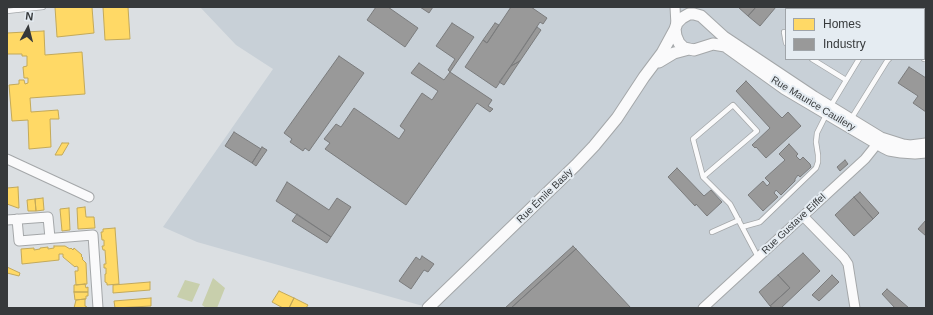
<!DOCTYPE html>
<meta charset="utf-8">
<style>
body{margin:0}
#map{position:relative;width:933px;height:315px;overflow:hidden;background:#dbdfe2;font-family:Arial,sans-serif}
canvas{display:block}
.frame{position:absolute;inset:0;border:8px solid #36393b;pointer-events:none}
.legend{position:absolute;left:785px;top:8px;width:140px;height:52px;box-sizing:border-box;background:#e5ecf2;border:1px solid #9fa4a9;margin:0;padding:5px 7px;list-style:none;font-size:12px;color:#36393b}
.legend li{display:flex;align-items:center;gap:8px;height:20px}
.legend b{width:20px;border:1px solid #9fa4a9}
.north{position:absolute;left:8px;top:8px;width:40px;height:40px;-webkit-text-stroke:3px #e5ecf2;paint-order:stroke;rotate:7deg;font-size:11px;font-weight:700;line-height:16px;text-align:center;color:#36393b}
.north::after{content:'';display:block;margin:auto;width:14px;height:18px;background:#36393b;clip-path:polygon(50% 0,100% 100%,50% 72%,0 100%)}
</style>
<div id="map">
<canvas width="933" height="315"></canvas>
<div class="frame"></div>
<ul class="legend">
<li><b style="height:11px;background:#ffd966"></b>Homes</li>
<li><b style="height:11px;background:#999"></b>Industry</li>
</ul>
<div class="north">N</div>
</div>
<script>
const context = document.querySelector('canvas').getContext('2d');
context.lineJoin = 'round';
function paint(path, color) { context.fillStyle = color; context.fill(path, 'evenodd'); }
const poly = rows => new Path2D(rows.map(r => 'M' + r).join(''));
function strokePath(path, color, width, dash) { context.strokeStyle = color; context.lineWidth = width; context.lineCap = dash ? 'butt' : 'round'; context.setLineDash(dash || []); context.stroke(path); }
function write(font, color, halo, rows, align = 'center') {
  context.font = font + ' Arial,sans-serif'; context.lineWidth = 4; context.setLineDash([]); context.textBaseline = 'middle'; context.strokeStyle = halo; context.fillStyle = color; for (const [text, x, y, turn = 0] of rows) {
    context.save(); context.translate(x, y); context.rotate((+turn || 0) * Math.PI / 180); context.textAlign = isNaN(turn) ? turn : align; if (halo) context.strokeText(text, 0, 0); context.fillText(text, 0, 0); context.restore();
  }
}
paint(poly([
 [200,7,926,7,926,308,430,308,197,242,163,227,273,69,236,45],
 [786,9,924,9,924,59,786,59]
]), '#c8d0d7');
paint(poly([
 [213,278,225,288,217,308,206,308,202,305],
 [185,280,200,284,192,302,177,297]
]), '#c8cfac');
const homes = poly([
 [55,7,92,7,94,33,57,37,55,7],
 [103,7,128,7,130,39,105,40,103,7],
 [44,31,45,55,82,52,85,94,30,98,31,112,58,110,59,119,50,119,51,147,29,149,28,120,12,121,9,85,19,84,19,80,24,80,25,84,28,83,28,78,24,78,23,67,27,66,27,56,22,56,22,54,7,54,7,33,44,31],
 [62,143,69,143,62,155,55,155,62,143],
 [18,187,19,208,18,208,7,204,7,188,18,187],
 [43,198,44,210,36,211,35,199,43,198],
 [35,199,36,211,28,211,27,200,35,199],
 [85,207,86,217,94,217,95,228,78,229,77,208,85,207],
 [69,208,70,230,62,231,60,209,69,208],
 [115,228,119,284,107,285,107,283,105,282,105,274,106,274,106,268,104,268,104,264,106,264,105,250,103,250,102,246,104,246,104,240,102,240,101,232,103,232,103,229,115,228],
 [54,246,65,246,70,249,71,248,73,250,74,248,82,255,81,256,83,258,82,259,86,263,87,284,76,285,75,271,78,271,78,267,76,266,75,267,63,257,63,254,59,254,59,260,22,264,21,249,34,248,34,250,40,249,40,248,48,247,48,249,54,248,54,246],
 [7,267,20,273,19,276,7,273,7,267],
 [150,282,150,290,113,293,113,285,150,282],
 [85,284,86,288,88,287,88,292,74,292,74,285,85,284],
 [279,291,294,298,289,308,283,308,272,302,279,291],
 [74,292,88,292,88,296,86,296,86,299,75,300,74,292],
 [151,298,151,306,115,308,114,301,151,298],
 [294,298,308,305,306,308,289,308,294,298],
 [85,299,85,306,87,307,87,308,74,308,76,300,85,299]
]);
paint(homes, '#ffd966');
strokePath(homes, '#c3a959', 1);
const industry = poly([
 [376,7,388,7,418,28,405,47,367,20,376,7],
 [420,7,433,7,429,13,420,7],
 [511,7,531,7,547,18,543,24,540,22,496,88,465,67,483,40,487,43,511,7],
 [738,7,756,7,748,16,738,7],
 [756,7,776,7,760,26,748,16,756,7],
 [800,7,835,7,834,9,799,9,800,7],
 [921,7,926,7,926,54,924,52,924,9,920,9,921,7],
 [452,23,474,37,450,72,448,70,455,59,436,46,452,23],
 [495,23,499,25,487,43,483,40,495,23],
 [537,27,541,30,520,61,511,66,537,27],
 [339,56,364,73,309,151,305,148,303,151,290,142,292,139,284,133,339,56],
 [520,61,504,85,499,82,511,66,520,61],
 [419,63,444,80,450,72,492,100,488,106,493,109,490,112,477,103,406,205,325,149,330,143,324,139,336,124,341,127,354,108,399,139,405,130,400,126,422,93,432,100,438,91,411,73,419,63],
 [909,67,926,78,926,112,913,103,918,96,898,83,909,67],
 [746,81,782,118,788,112,801,126,766,158,756,147,755,148,752,145,770,128,736,91,746,81],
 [234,132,261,149,252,163,225,146,234,132],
 [789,144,798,154,796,156,800,160,803,157,810,164,811,167,800,177,798,175,795,179,795,181,781,195,776,190,774,193,778,197,763,211,748,195,763,181,767,186,770,183,765,178,785,160,779,154,789,144],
 [262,147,267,150,256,166,252,163,262,147],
 [845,160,848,164,840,171,837,167,845,160],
 [677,168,704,196,711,190,722,202,707,216,696,204,695,206,668,177,677,168],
 [287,182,329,210,337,198,351,207,331,237,276,201,287,182],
 [860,192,879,213,873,219,854,197,860,192],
 [854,197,873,219,854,236,835,215,854,197],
 [297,214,331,237,327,243,292,221,297,214],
 [926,220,926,236,918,229,926,220],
 [573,246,576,249,511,308,505,308,573,246],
 [576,249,631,308,511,308,576,249],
 [803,253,820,271,781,308,773,308,770,306,790,288,778,275,803,253],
 [422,256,434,264,428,272,424,270,411,289,399,281,416,257,420,260,422,256],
 [778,275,790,288,770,306,759,292,778,275],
 [832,275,839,282,819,301,812,295,832,275],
 [887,289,909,308,895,308,882,294,887,289]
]);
paint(industry, '#999');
strokePath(industry, '#7b7c7d', 1);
const service = poly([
 [857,7,857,9],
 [914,9,915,7],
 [7,11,43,7],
 [784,32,786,43],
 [812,59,846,80],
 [924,59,926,59],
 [830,107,859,59],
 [851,119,887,61,889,59],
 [703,177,693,139,733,105,757,131,703,177,730,204,758,257],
 [742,227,760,222,816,168,818,162,818,155,816,142,817,133,827,113],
 [712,232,739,220]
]);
const minor = poly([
 [675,7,676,25],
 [7,159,89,197],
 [803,216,844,258,848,264,855,308],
 [17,219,19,241,93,235,98,308],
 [7,220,48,217,50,238],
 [703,308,865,159,881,139]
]);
const tertiary = poly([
 [659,62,674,53,689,49],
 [926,144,910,146,903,145,881,138,814,97,724,37,701,16,694,14,689,14,682,18,677,23,675,29,676,36,679,43,684,48,694,50,713,44,725,46,785,89,883,147,889,150,901,152,915,153,926,152],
 [428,308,576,165,594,146,617,118,644,77,662,53,675,29]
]);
strokePath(service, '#a4a7a9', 6);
strokePath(minor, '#a4a7a9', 11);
strokePath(tertiary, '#a4a7a9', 13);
strokePath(service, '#fafafb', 4.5);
strokePath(minor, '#fafafb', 9);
strokePath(tertiary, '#fafafb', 11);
write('10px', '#36393b', '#e5ecf2', [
 ["Rue Maurice Caullery",813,104,31],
 ["Rue Émile Basly",545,196,-44],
 ["Rue Gustave Eiffel",794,224,-43]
]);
</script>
